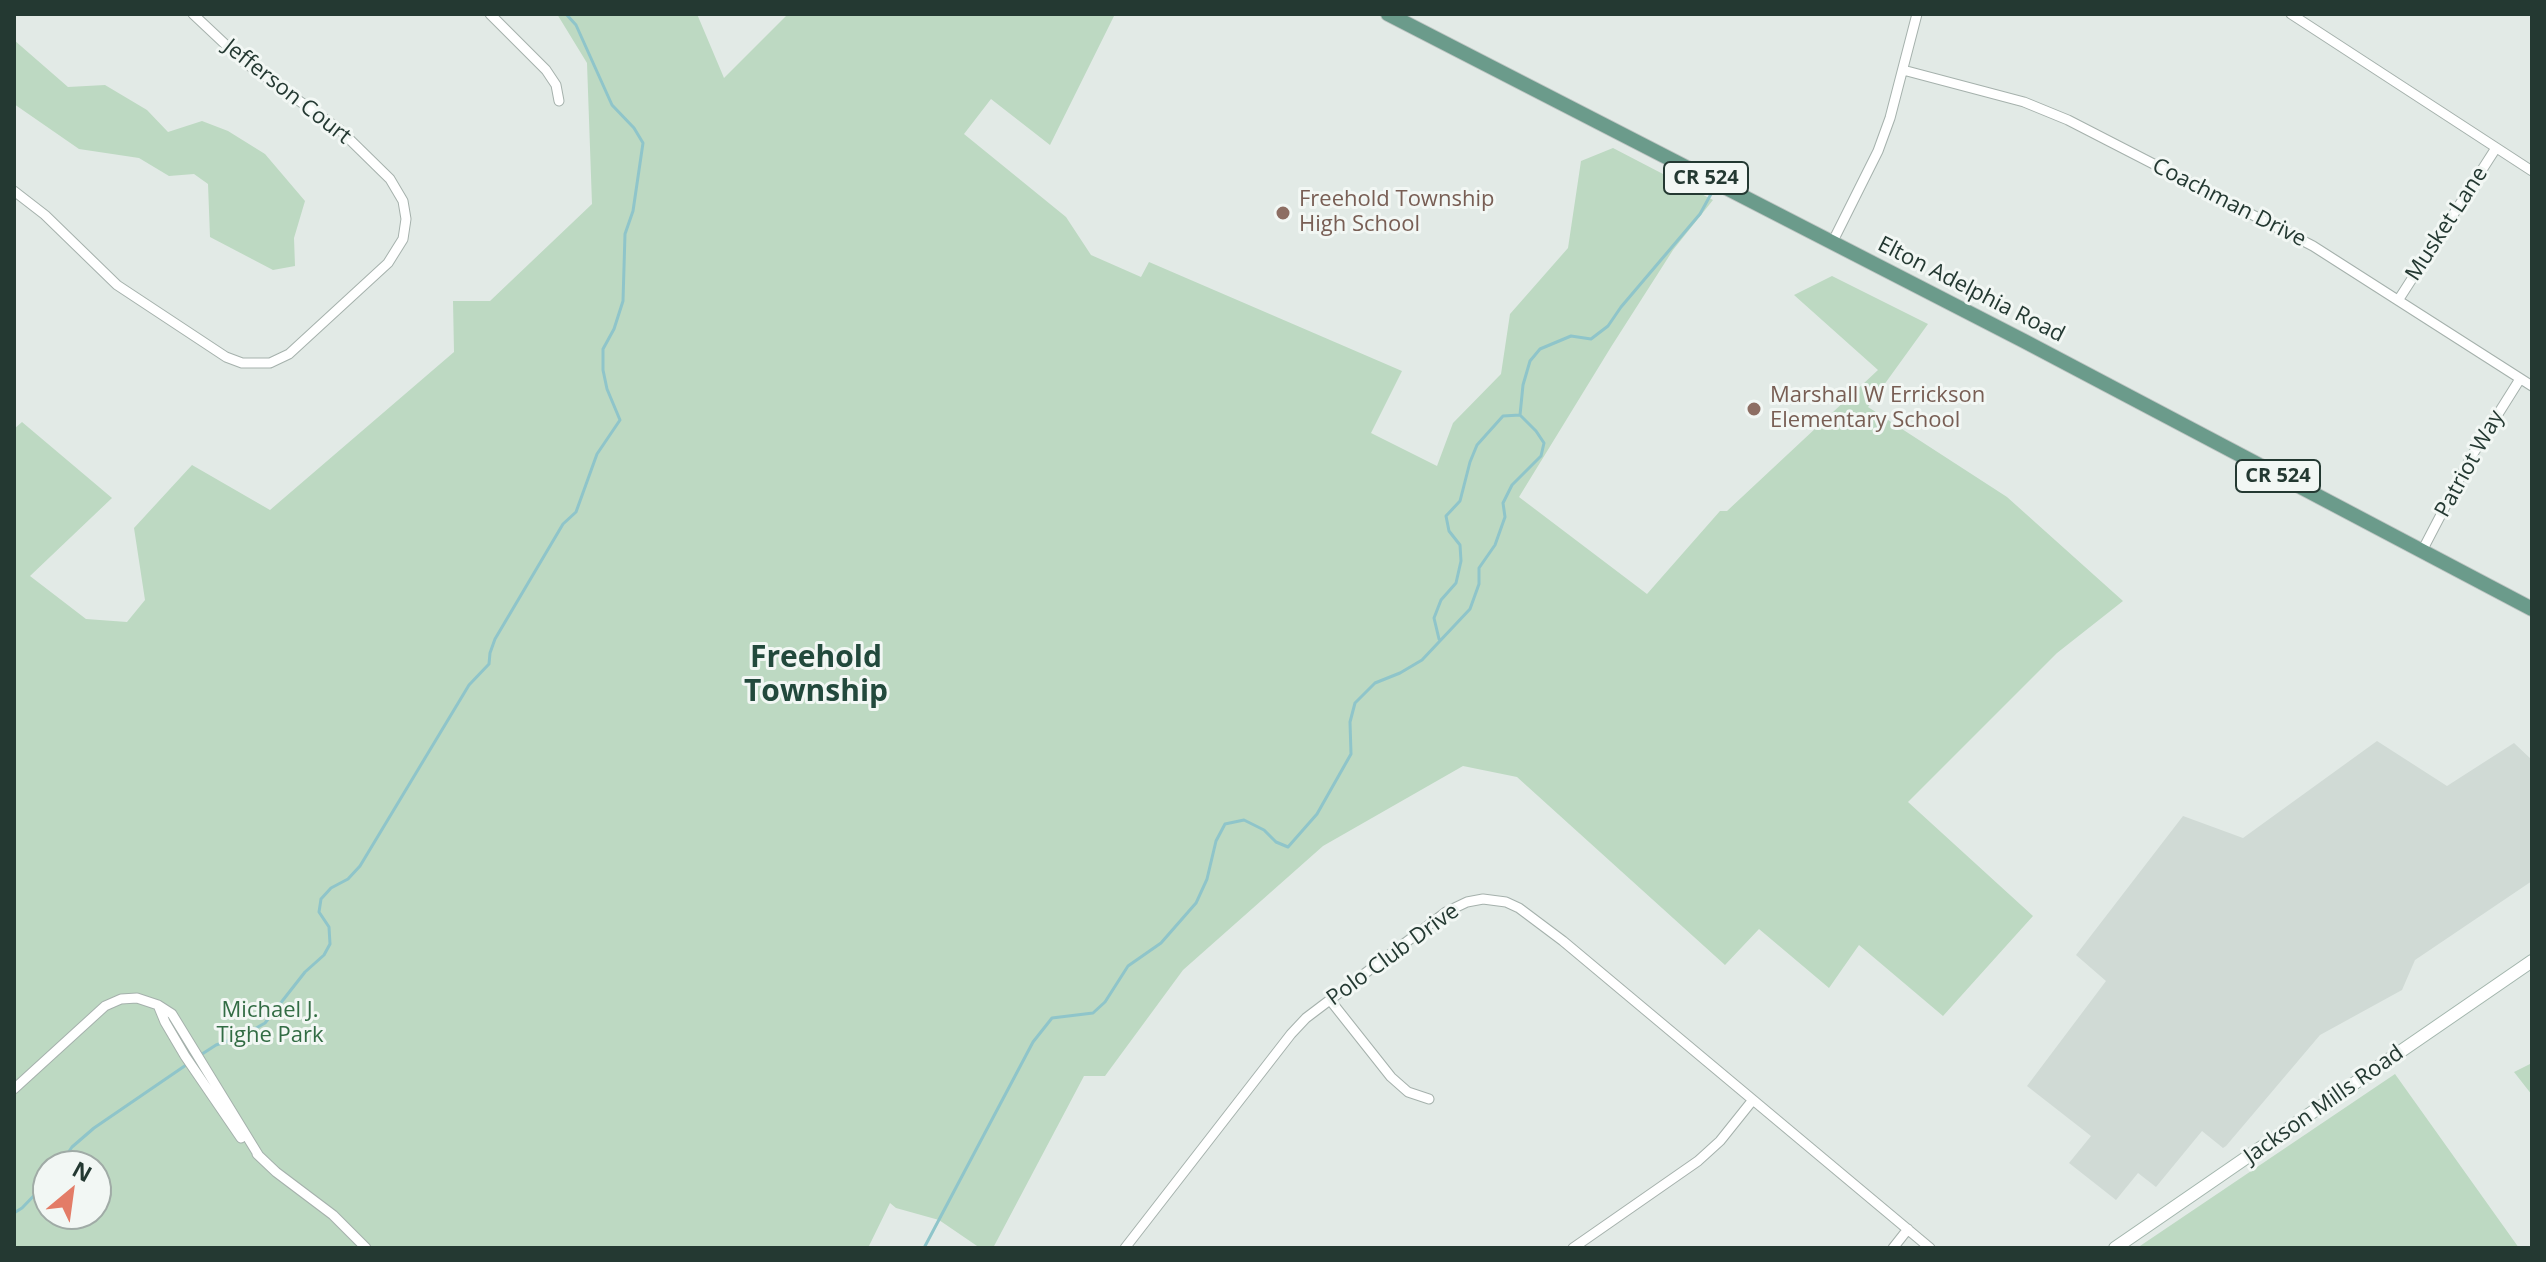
<!DOCTYPE html>
<style>
body{margin:0}
#map{position:relative;width:2546px;height:1262px;overflow:hidden;background:#e2eae6;font-family:"Open Sans",sans-serif}
canvas{display:block}
.frame{position:absolute;inset:0;border:16px solid #243932;pointer-events:none}
.north{position:absolute;left:32px;top:1150px;width:80px;height:80px;box-sizing:border-box;background:#f2f7f4;border:2px solid #a0aba6;border-radius:50%;rotate:29deg;font-size:22px;font-weight:700;line-height:32px;text-align:center;color:#243932}
.north::after{content:'';display:block;margin:auto;width:28px;height:36px;background:#e37c67;clip-path:polygon(50% 0,100% 100%,50% 72%,0 100%)}
</style>
<div id="map">
<canvas width="2546" height="1262"></canvas>
<div class="frame"></div>
<div class="north">N</div>
</div>
<script>
const context = document.querySelector('canvas').getContext('2d');
context.lineJoin = 'round';
function paint(path, color) { context.fillStyle = color; context.fill(path, 'evenodd'); }
const poly = rows => new Path2D(rows.map(r => 'M' + r).join(''));
function strokePath(path, color, width, dash) { context.strokeStyle = color; context.lineWidth = width; context.lineCap = dash ? 'butt' : 'round'; context.setLineDash(dash || []); context.stroke(path); }
function write(font, color, halo, rows, align = 'center') {
  context.font = font + ' "Open Sans",sans-serif'; context.lineWidth = 6; context.setLineDash([]); context.textBaseline = 'middle'; context.strokeStyle = halo; context.fillStyle = color; for (const [text, x, y, turn = 0] of rows) {
    context.save(); context.translate(x, y); context.rotate((+turn || 0) * Math.PI / 180); context.textAlign = isNaN(turn) ? turn : align; if (halo) context.strokeText(text, 0, 0); context.fillText(text, 0, 0); context.restore();
  }
}
paint(poly([
 [2377,741,2447,786,2514,743,2532,760,2532,881,2415,960,2402,990,2320,1035,2226,1146,2223,1148,2202,1131,2156,1187,2138,1173,2116,1200,2069,1163,2091,1136,2027,1086,2106,981,2076,955,2183,816,2243,838]
]), '#d0dad5');
paint(poly([
 [557,14,697,14,724,78,788,14,1115,14,1050,145,991,99,964,134,1066,217,1091,255,1141,277,1149,262,1402,371,1371,433,1437,466,1453,423,1501,374,1510,314,1568,248,1581,161,1613,148,1713,200,1673,250,1611,347,1519,497,1647,594,1720,511,1727,511,1878,370,1794,295,1832,276,1928,324,1868,407,2007,497,2123,601,2057,653,1908,802,2033,916,1943,1016,1859,945,1829,988,1759,929,1725,965,1517,777,1463,766,1323,846,1183,970,1105,1076,1084,1076,993,1248,980,1248,939,1220,896,1208,890,1203,868,1248,14,1248,14,429,22,422,112,498,30,576,86,619,127,622,145,600,134,528,192,465,270,510,454,352,453,301,490,301,592,204,587,63],
 [48,1166,96,1166,96,1214,48,1214],
 [14,40,68,87,105,85,147,110,168,132,202,121,228,131,265,154,305,201,294,238,295,266,273,270,210,237,208,184,194,174,169,176,139,158,79,149,14,104],
 [2532,1063,2532,1095,2514,1072],
 [2395,1074,2519,1248,2137,1248]
]), '#bdd9c2');
strokePath(poly([
 [1520,415,1523,385,1530,361,1540,349,1571,336,1591,339,1608,326,1621,307,1700,214,1711,194],
 [199,1056,216,1045,242,1036,265,1023,305,972,324,955,330,944,329,927,319,912,321,899,331,888,348,879,360,866,469,685,489,664,490,653,495,639,563,524,576,512,597,454,620,420,607,389,603,370,603,349,614,329,623,301,625,234,633,211,643,143,634,128,612,105,576,25,566,14],
 [59,1166,72,1147,94,1128,189,1063],
 [14,1213,22,1208,48,1181],
 [924,1248,1033,1042,1052,1018,1093,1013,1105,1002,1128,966,1161,943,1196,903,1207,879,1216,841,1225,824,1244,820,1264,830,1276,842,1288,847,1317,814,1351,754,1350,722,1355,703,1375,683,1400,673,1422,660,1470,609,1479,584,1479,568,1495,545,1505,517,1503,503,1512,485,1541,456,1544,443,1536,431,1520,415,1503,416,1477,445,1470,462,1460,501,1446,516,1449,531,1460,545,1461,561,1456,583,1441,600,1434,618,1439,639]
]), '#8fc5ca', 3);
const minor = poly([
 [490,14,546,70,556,85,559,101],
 [2291,14,2532,171],
 [1903,70,2024,102,2068,120,2313,246,2532,386],
 [14,191,45,215,117,285,226,357,242,363,270,363,289,354,388,263,403,239,406,219,403,201,390,179,339,129,244,62,193,14],
 [1832,243,1878,151,1890,118,1917,14],
 [2399,299,2496,148],
 [2422,551,2471,457,2520,379],
 [1330,1000,1391,1077,1408,1092,1429,1099],
 [158,1005,165,1022,185,1056,241,1138],
 [14,1089,105,1006,121,999,137,998,158,1005,172,1014,259,1156],
 [257,1154,276,1172,333,1215,366,1248],
 [1125,1248,1291,1034,1306,1018,1446,912,1467,902,1483,899,1506,902,1519,908,1563,941,1930,1248],
 [1573,1248,1698,1161,1720,1141,1752,1101],
 [1893,1248,1908,1229]
]);
const secondary = poly([
 [2115,1248,2532,961]
]);
const primary = poly([
 [1388,14,2024,341,2532,609]
]);
strokePath(minor, '#a5b1ac', 11);
strokePath(secondary, '#a2b5ac', 14);
strokePath(primary, '#bdc4c2', 16);
strokePath(minor, '#fff', 9);
strokePath(secondary, '#fff', 12);
strokePath(primary, '#6b9b8b', 14);
for (const [x, y, r, color] of [
 [1283,213,8,"#8d6e63"],
 [1754,409,8,"#8d6e63"]
]) { const dot = new Path2D(); dot.arc(x, y, r, 0, 2 * Math.PI); context.fillStyle = color; context.fill(dot); strokePath(dot, '#f2f7f4', 3); }
for (const [x, y, w] of [
 [1706,178,84],
 [2278,476,84]
]) { const box = new Path2D(); box.roundRect(x - w / 2, y - 16, w, 32, 6); context.fillStyle = '#f2f7f4'; context.fill(box); strokePath(box, '#243932', 2); }
write('bold 20px', '#243932', null, [
 ["CR 524",1706,178],
 ["CR 524",2278,476]
]);
write('22px', '#243932', '#f2f7f4', [
 ["Jefferson Court",287,92,38],
 ["Coachman Drive",2229,203,27],
 ["Musket Lane",2447,224,-57],
 ["Elton Adelphia Road",1971,290,27],
 ["Patriot Way",2470,464,-61],
 ["Polo Club Drive",1393,955,-36],
 ["Jackson Mills Road",2324,1105,-35]
]);
write('22px', '#785e54', '#f2f7f4', [
 ["Freehold Township",1299,200],
 ["High School",1299,225],
 ["Marshall W Errickson",1770,396],
 ["Elementary School",1770,421]
], 'left');
write('22px', '#326c44', '#f2f7f4', [
 ["Michael J.",270,1011],
 ["Tighe Park",270,1036]
]);
write('bold 30px', '#22493c', '#f2f7f4', [
 ["Freehold",816,658],
 ["Township",816,692]
]);
</script>
